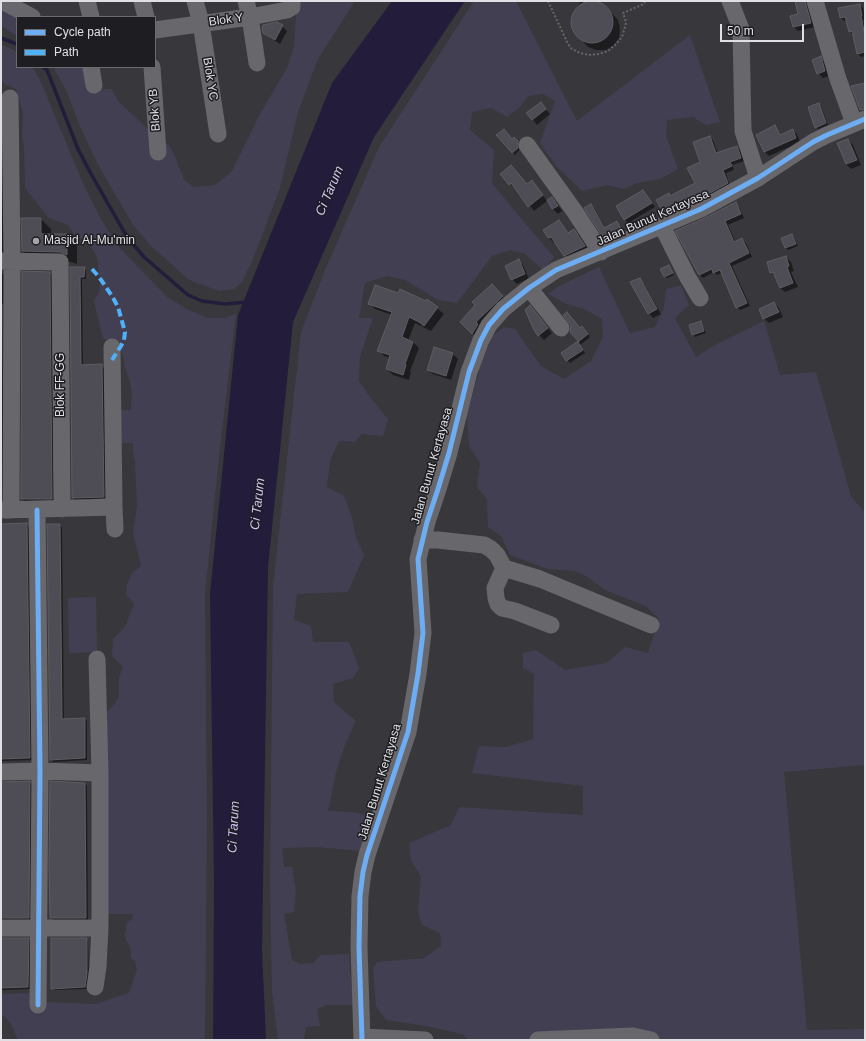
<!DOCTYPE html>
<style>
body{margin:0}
#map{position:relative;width:866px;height:1041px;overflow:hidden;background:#38373b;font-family:Arial,sans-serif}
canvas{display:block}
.frame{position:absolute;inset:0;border:2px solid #e0dfe4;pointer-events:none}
.legend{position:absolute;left:16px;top:16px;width:140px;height:52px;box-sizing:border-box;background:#1e1d21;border:1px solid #6c6b6f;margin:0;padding:5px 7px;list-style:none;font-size:12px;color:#e0dfe4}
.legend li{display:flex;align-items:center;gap:8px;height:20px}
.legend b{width:20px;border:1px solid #6c6b6f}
.scale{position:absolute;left:720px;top:24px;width:84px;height:18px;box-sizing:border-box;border:2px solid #e0dfe4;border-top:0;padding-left:5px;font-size:12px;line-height:14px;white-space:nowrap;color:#e0dfe4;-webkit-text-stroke:3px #1e1d21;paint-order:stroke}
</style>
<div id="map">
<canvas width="866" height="1041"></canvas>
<div class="frame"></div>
<ul class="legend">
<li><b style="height:5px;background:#6dadf4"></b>Cycle path</li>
<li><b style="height:5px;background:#4fb1f8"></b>Path</li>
</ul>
<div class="scale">50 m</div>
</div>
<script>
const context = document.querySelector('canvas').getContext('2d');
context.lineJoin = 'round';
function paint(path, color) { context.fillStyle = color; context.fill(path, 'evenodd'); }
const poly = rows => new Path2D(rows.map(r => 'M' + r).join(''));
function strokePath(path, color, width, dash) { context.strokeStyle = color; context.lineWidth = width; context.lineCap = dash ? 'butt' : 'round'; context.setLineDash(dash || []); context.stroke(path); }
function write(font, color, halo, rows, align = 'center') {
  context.font = font + ' Arial,sans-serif'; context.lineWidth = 3; context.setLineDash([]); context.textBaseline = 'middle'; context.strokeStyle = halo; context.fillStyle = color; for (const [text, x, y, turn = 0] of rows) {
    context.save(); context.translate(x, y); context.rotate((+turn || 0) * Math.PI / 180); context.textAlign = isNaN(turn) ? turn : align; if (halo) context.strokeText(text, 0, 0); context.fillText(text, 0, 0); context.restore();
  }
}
paint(poly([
 [297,1,355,1,318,59,298,112,280,188,253,259,242,282,234,289,219,291,189,280,150,245,133,225,97,163,80,126,65,88,53,67,84,67,90,89,111,89,119,102,160,140,170,146,177,162,184,180,194,187,215,185,232,171,260,114,287,68,294,47],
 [474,1,516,1,577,121,690,35,720,122,706,125,693,117,667,120,666,136,678,169,660,179,637,183,624,189,607,185,582,191,557,167,540,143,555,101,543,94,528,96,519,108,507,117,491,108,472,112,470,130,494,150,492,183,514,210,554,257,543,270,525,254,510,250,492,256,457,303,438,300,405,280,387,276,365,283,359,318,373,318,360,357,359,381,370,397,388,419,383,436,362,434,355,442,339,441,330,461,327,487,344,496,352,517,356,538,364,555,348,592,297,594,294,620,311,626,313,642,349,642,359,668,353,678,333,684,334,702,356,721,345,745,336,772,328,811,351,812,369,815,360,851,316,847,282,848,284,867,292,867,296,891,294,912,284,914,292,960,300,964,314,963,320,955,349,954,353,1005,327,1005,317,1009,320,1026,306,1027,304,1040,278,1040,272,992,270,882,273,586,301,332,325,270,379,147],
 [1,6,17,17,17,36,1,26],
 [1,44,17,52,17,67,33,68,40,80,85,188,102,221,118,246,167,297,189,310,208,318,224,318,236,314,220,447,205,593,207,820,205,1040,18,1040,11,1024,4,1016,1,1016,1,994,32,993,46,1002,95,1004,129,993,137,970,135,961,131,958,130,946,126,941,125,935,127,922,132,919,133,914,106,914,105,714,113,706,119,696,119,678,123,667,112,656,113,639,125,627,134,604,126,594,127,584,132,573,141,566,133,533,137,506,135,460,133,452,133,443,121,443,120,410,131,410,132,394,130,382,125,368,122,352,116,342,104,339,102,335,94,301,99,292,100,286,97,257,89,243,75,236,68,225,49,218,25,188,24,146,22,135,23,113,16,89,4,84,1,80],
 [599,267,630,333,655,327,664,308,666,289,681,285,689,305,675,318,696,357,713,346,764,321,780,375,816,372,851,496,865,513,865,765,784,772,807,1030,865,1029,865,1040,469,1040,462,1034,426,1026,386,1020,376,1006,373,968,377,962,424,958,441,946,440,933,422,925,418,912,421,877,411,860,409,843,451,825,459,807,583,815,583,786,472,773,479,746,506,747,533,739,534,674,523,668,523,653,536,650,565,670,606,663,625,647,648,653,659,619,646,606,605,590,586,576,574,571,547,569,510,555,501,536,488,527,487,499,477,487,480,463,469,446,467,415,481,364,492,336,504,327,515,329,541,366,564,379,591,361,603,337,602,319,584,309,567,304,548,294,559,286],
 [96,597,97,652,69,653,68,598]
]), '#433f53');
paint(poly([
 [392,1,465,1,374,137,293,322,268,567,262,950,266,1040,213,1040,214,885,210,594,238,315,332,83]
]), '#241c3b');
paint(poly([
 [575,1,595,1,604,5,618,20,620,28,619,38,614,45,606,50,596,50,588,47,574,32,571,23,573,14,581,1],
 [796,1,810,1,815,27,798,31,794,27,799,15],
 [860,5,863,8,865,18,865,19,863,20,865,27,865,56,861,57,858,54,853,35,850,32,847,21,844,21,841,18],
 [282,26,287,31,280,44,269,37,263,32],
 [821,58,825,62,829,76,823,78,818,73],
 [1,100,3,102,5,255,1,256],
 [541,103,550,114,537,125,528,113],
 [818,104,821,106,828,125,818,129,816,127],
 [775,126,781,135,793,130,797,134,800,142,769,156,765,152],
 [498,135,513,140,514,138,520,144,519,150,515,155],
 [710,137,713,140,718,154,737,147,740,150,744,161,732,165,734,170,726,173,730,186,688,208,686,205,667,215,663,212,670,197,696,183],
 [848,140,853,145,861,165,851,169,846,164,838,144],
 [501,174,527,185,532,181,547,201,534,211,516,188,515,189],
 [646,195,655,207,628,223,625,219],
 [552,198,557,203,562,211,558,214,553,209,549,200],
 [735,203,739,207,744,218,728,225,736,243,742,239,746,243,752,257,732,266,750,306,740,310,737,307,722,273,717,275,714,272,703,278,700,275,705,219],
 [591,205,594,208,605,229,617,223,624,234,608,241,605,238],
 [41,219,51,229,51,235,66,235,77,245,77,264,71,262,33,261,23,251],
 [558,221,569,234,574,231,579,235,589,251,569,260,555,242,554,243,549,238,544,231],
 [792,235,794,237,798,246,788,250,786,248,782,238],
 [786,257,791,262,794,271,791,272,798,287,785,292,780,288,776,277,771,272],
 [518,261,523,265,529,279,517,284,512,279,506,266],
 [669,266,674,275,667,278,664,276],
 [71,268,84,268,86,270,86,279,82,279,83,366,102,366,104,368,106,498,75,500,73,498],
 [1,272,5,276,4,504,1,505],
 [23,272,50,273,52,275,54,500,24,501,22,499],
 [639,279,644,284,661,314,653,318,649,313],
 [492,286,507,301,477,338,461,322],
 [428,301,444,314,431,331,415,323,408,341,413,342,419,348,410,371,411,372,409,380,393,375,387,369,390,358,384,356,379,350,392,315,375,309,369,303,427,302],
 [774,303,779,308,783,317,769,323,764,318],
 [535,311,552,333,544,340,534,330],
 [701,322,706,333,695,337,690,326],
 [580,329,585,330,590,337,580,345,585,353,570,363,562,353,579,342,571,331],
 [435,348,453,354,458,359,451,380,433,374,428,370],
 [27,524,29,527,32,760,1,761,1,525],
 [60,525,62,527,64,720,85,719,87,721,87,760,53,762,51,759],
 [30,782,32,785,31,920,1,921,1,783],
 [85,784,87,786,88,920,54,920,51,918],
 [1,939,28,939,31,941,30,989,1,990],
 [86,939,88,941,89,976,87,989,54,990,52,988]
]), '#0007');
strokePath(poly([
 [1,38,17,44],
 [43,67,47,70,78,149,90,172,127,237,144,257,188,295,202,301,225,304,247,302]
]), '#241c3b', 3.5);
const building = poly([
 '571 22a21 21 0 1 1 42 0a21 21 0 1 1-42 0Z',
 [795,1,805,1,811,23,793,27,790,16,798,14,795,1],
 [860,4,862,16,861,16,865,36,865,52,857,54,852,31,849,32,845,17,840,18,838,8,860,4],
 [277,22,283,25,275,40,263,33,262,27,263,25,277,22],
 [821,56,825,71,817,74,812,60,821,56],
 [865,83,865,109,860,110,851,86,865,83],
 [541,102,546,109,532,120,526,113,541,102],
 [819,103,826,123,815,128,808,107,819,103],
 [775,125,780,135,793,129,796,138,764,152,756,135,775,125],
 [504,129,512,139,514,137,518,141,518,148,512,153,496,135,504,129],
 [710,136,716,153,737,146,741,158,730,162,732,166,723,170,728,183,697,200,684,205,683,202,663,212,656,200,669,193,670,196,695,183,687,168,700,162,693,142,710,136],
 [848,139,857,160,846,164,837,143,848,139],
 [511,165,527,184,532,180,543,195,528,207,511,183,509,185,500,174,511,165],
 [643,190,652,203,624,220,616,206,643,190],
 [552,197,558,206,552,209,547,200,552,197],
 [736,202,741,214,725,221,734,242,742,238,749,253,729,263,747,303,736,308,720,270,713,273,712,269,699,275,675,231,705,218,736,202],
 [591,204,604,228,617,221,622,231,604,239,584,208,591,204],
 [21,218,41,218,41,234,67,234,67,255,60,252,22,251,21,218],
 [559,220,568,233,574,229,585,246,564,256,551,237,548,238,543,230,559,220],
 [792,234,796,244,785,248,781,238,792,234],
 [786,256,789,266,787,267,793,283,780,288,773,272,770,273,767,262,786,256],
 [519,259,525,274,511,280,505,266,519,259],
 [669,265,673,273,664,277,660,269,669,265],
 [70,267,85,267,84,277,80,277,81,365,102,364,104,497,72,498,70,267],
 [22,271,50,272,52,499,21,499,22,271],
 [640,278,657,309,648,314,630,282,640,278],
 [492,284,503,296,476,322,478,324,472,334,460,322,475,305,472,302,492,284],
 [375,285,398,293,400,289,426,301,427,299,438,307,424,326,419,322,409,317,402,337,413,342,405,364,406,365,403,375,386,369,390,355,377,351,392,312,368,304,375,285],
 [774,302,779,312,763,319,759,309,774,302],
 [1,304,2,304,1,500,1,304],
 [530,305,548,328,538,336,534,330,525,310,530,305],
 [567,312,580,328,582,326,588,334,578,342,583,350,566,361,561,353,578,341,570,332,571,326,563,315,567,312],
 [701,321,704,331,692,335,689,325,701,321],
 [434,347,453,353,446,376,427,370,434,347],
 [27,523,30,758,1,759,1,524,27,523],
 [47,524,60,524,62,719,85,718,85,758,50,760,47,524],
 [30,781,29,918,1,918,1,782,30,781],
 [50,781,85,783,86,918,50,918,49,866,50,781],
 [1,938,29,938,28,987,1,988,1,938],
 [51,938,87,938,87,973,85,987,51,989,51,938]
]);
paint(building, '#4e4c55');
strokePath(building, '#5e5d61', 1);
strokePath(poly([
 [548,1,568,44,572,49,580,53,589,55,599,54,608,51,615,45,622,37,625,27,626,22,623,13,644,4,645,1]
]), '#67666a', 2, [2, 2]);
strokePath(poly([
 [2,1,32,17],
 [87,1,91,17],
 [142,1,146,17],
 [195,1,201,23,218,134],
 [246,1,250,17,257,63],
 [730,1,741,29,743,131,758,178],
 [815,1,838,79,854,123],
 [155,30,250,17,287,10,292,7,292,1],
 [91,67,94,85],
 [152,67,158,152],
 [10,98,12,261,11,510],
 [527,145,575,212,601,252],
 [662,226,687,276,700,298],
 [1,261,60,262,62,509],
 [529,288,561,328],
 [114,507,115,529],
 [1,510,114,507,112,347],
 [37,510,40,771,38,1005],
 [422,540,438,540,484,545,491,549,497,555,504,568,495,588,496,598,498,604,502,608,515,611,551,625],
 [504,568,540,579,651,625],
 [1,772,40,771,100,773],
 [1,928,100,928],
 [95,987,98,967,100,928,100,773,97,659],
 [362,1037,425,1040],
 [362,1040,359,947,360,896,363,872,367,855,408,732,418,674,423,633,418,559,427,522,438,489,449,453,469,372,481,340,489,325,503,309,529,288,556,270,701,209,758,178,813,142,827,135,865,119],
 [538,1040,633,1036,651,1040]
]), '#68676c', 17);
strokePath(poly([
 [92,269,99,277,112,296,118,307,125,332,124,340,121,346,112,360]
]), '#4fb1f8', 4, [8, 4]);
strokePath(poly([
 [37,510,40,771,38,1005],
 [362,1040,359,947,360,896,363,872,367,855,408,732,418,674,423,633,418,559,427,522,438,489,449,453,469,372,481,340,489,325,503,309,529,288,556,270,701,209,758,178,813,142,827,135,865,119]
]), '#6dadf4', 5);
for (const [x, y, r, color] of [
 [36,241,4,"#a5a4a9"]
]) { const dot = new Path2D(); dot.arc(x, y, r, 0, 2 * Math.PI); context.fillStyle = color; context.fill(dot); strokePath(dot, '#1e1d21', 1.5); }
write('12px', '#e0dfe4', '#1e1d21', [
 ["Blok Y",226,20,-8],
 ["Blok YC",210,79,81],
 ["Blok YB",155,110,-94],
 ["Jalan Bunut Kertayasa",653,218,-24],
 ["Blok FF-GG",61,385,-90],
 ["Jalan Bunut Kertayasa",432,466,-74],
 ["Jalan Bunut Kertayasa",380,782,-73]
]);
write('12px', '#e0dfe4', '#1e1d21', [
 ["Masjid Al-Mu'min",44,241]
], 'left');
write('italic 13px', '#d0c5fa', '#1e1d21', [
 ["Ci Tarum",330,191,-67],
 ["Ci Tarum",258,504,-84],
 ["Ci Tarum",234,827,-87]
]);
</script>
